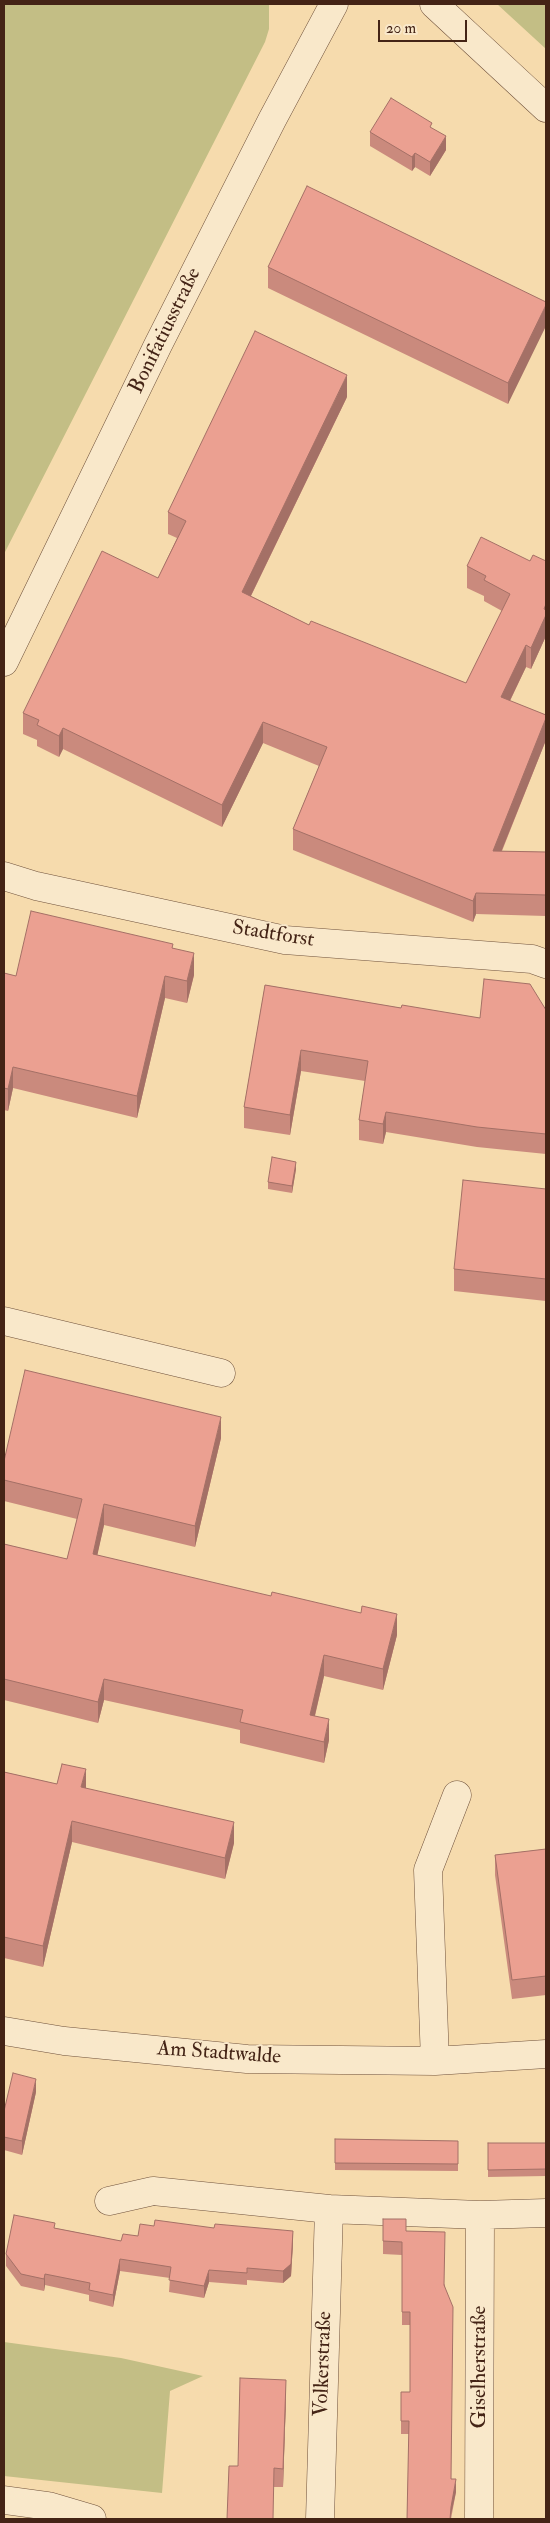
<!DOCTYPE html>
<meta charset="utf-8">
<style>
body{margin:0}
#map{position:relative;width:550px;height:2523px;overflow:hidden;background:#f6dbad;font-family:"IM FELL Double Pica",serif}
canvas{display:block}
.frame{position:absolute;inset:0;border:5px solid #442416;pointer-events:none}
.scale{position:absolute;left:378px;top:20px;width:89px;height:22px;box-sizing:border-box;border:2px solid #442416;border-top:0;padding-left:6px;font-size:15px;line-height:18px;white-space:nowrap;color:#442416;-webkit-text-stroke:4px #f9e8ca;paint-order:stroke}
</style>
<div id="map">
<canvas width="550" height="2523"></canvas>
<div class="frame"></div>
<div class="scale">20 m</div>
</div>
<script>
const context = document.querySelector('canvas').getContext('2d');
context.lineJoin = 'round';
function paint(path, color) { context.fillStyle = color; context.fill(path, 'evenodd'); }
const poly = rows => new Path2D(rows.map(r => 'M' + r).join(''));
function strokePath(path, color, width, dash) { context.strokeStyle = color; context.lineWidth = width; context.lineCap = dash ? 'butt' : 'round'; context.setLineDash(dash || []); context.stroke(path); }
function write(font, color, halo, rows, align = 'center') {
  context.font = font + ' "IM FELL Double Pica",serif'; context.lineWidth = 4; context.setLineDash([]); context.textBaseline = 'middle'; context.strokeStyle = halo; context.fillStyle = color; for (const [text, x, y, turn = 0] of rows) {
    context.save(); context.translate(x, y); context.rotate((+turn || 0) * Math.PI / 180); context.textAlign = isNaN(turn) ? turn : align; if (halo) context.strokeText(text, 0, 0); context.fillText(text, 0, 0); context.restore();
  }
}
paint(poly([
 [4,4,269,4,269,29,265,42,4,554],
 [497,4,546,4,546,49],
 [4,2342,121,2358,203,2376,170,2391,162,2493,4,2476]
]), '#c3be85');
const minor = poly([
 [434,4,546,108],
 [4,662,158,345,272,120,334,4],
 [4,876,36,886,285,940,532,959,546,964],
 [4,1321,221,1373],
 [4,2031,64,2041,247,2059,435,2061,546,2054],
 [435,2061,428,1870,457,1795],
 [109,2201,153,2191,329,2209],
 [4,2500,48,2506,92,2519],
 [320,2519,329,2209,480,2215,546,2213],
 [479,2519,480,2215]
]);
strokePath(minor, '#70523c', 29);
strokePath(minor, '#f9e8ca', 28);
paint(poly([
 [370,132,446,150,430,176,415,167,412,171,370,146],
 [268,267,546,302,508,404,268,288],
 [347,397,251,596,309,625,466,683,502,611,484,601,484,596,467,588,467,566,530,561,546,561,546,636,531,669,526,667,510,701,546,715,546,740,502,851,546,852,546,916,476,914,473,922,293,850,293,829,319,766,263,743,222,827,63,749,59,757,37,746,37,740,23,734,23,713,158,578,177,538,168,534,168,512],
 [173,948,194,975,187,1003,165,998,137,1118,13,1088,8,1111,4,1110,4,973,16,976],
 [265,985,401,1008,480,1018,546,1010,546,1154,477,1147,386,1132,383,1144,359,1140,359,1120,365,1081,301,1071,290,1135,244,1128,244,1107],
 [296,1169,292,1193,268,1189,268,1182],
 [546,1189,546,1301,454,1291,454,1269],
 [221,1438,195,1547,104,1525,97,1555,397,1635,383,1690,324,1676,315,1716,329,1740,324,1763,240,1743,240,1730,104,1700,98,1723,4,1700,4,1544,67,1559,77,1519,4,1501,4,1461],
 [4,1772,57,1784,86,1788,234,1843,225,1879,72,1842,43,1967,4,1958],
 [546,1849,546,1995,512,1999,495,1875,495,1855],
 [36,2092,22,2155,4,2150,4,2111],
 [335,2139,458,2141,458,2171,335,2170],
 [488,2143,546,2143,546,2176,488,2177],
 [383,2219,406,2231,445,2285,451,2479,456,2492,451,2519,407,2519,409,2434,401,2434,401,2392,410,2392,410,2325,402,2325,402,2255,383,2254],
 [154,2226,293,2243,291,2276,283,2283,247,2280,247,2285,209,2282,204,2298,169,2292,170,2278,120,2271,113,2307,89,2301,89,2295,45,2285,44,2291,21,2286,6,2266,6,2254,55,2228,121,2241,138,2236],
 [286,2398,283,2487,274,2487,238,2466]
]), '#ca8a7d');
paint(poly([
 [446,136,446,150,430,176,430,162],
 [415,153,415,167,412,171,412,157],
 [546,305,546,326,508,404,508,383],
 [347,375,347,397,242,614,242,592],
 [546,604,546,636,531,669,531,648],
 [526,645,526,667,501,719,501,697],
 [546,718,546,740,493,872,493,851],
 [263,722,263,743,222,827,222,805],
 [63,728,63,749,59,757,59,736],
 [476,893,476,914,473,922,473,901],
 [194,953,194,975,187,1003,187,981],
 [165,976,165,998,137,1118,137,1096],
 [301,1050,301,1071,290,1135,290,1115],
 [13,1067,13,1088,8,1111,8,1089],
 [386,1112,386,1132,383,1144,383,1124],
 [296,1162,296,1169,292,1193,292,1186],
 [221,1417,221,1438,195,1547,195,1526],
 [104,1504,104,1525,93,1575,93,1554],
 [397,1614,397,1635,383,1690,383,1669],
 [324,1655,324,1676,310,1736,310,1715],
 [104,1679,104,1700,98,1723,98,1702],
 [329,1719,329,1740,324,1763,324,1742],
 [86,1769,86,1790,81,1787],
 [72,1821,72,1842,43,1967,43,1946],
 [234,1822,234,1843,225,1879,225,1858],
 [36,2079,36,2092,22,2155,22,2141],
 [293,2231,293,2243,291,2276,283,2283,283,2271],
 [120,2259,120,2271,113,2307,113,2295],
 [209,2270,209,2282,204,2298,204,2286],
 [45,2274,45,2285,44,2291,44,2279],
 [286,2380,286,2398,283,2487,283,2469],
 [456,2479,456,2492,450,2519,451,2507]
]), '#a47066');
const building = poly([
 [391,98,432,123,430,127,446,136,430,162,415,153,412,157,370,132,391,98],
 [307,186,546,302,546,305,508,383,268,267,307,186],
 [255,331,347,375,242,592,309,625,311,621,466,683,510,594,484,580,486,576,467,566,481,537,530,561,533,555,546,561,546,604,544,609,546,610,546,615,531,648,526,645,501,697,546,715,546,718,493,851,546,852,546,895,476,893,473,901,293,829,327,747,263,722,222,805,63,728,59,736,37,725,39,720,23,713,102,551,158,578,186,521,168,512,255,331],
 [31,911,173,944,172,948,194,953,187,981,165,976,137,1096,13,1067,8,1089,4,1088,4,973,16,976,31,911],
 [484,979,530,984,546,1010,546,1134,477,1127,386,1112,383,1124,359,1120,368,1061,301,1050,290,1115,244,1107,265,985,401,1008,402,1005,480,1018,484,979],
 [272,1157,296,1162,292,1186,268,1182,272,1157],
 [463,1180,546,1189,546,1279,454,1269,463,1180],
 [25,1370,221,1417,195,1526,104,1504,93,1554,271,1596,272,1592,361,1613,362,1606,397,1614,383,1669,324,1655,310,1715,329,1719,324,1742,240,1722,243,1710,104,1679,98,1702,4,1679,4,1544,67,1559,82,1499,4,1480,4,1461,25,1370],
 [62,1764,86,1769,81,1787,234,1822,225,1858,72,1821,43,1946,4,1937,4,1772,57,1784,62,1764],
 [546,1849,546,1976,512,1980,495,1855,546,1849],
 [13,2073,36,2079,22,2141,4,2137,4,2111,13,2073],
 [335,2139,458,2141,458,2164,335,2163,335,2139],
 [488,2143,546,2143,546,2169,488,2170,488,2143],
 [14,2215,55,2223,54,2228,121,2241,123,2234,138,2236,140,2224,154,2226,155,2220,214,2228,215,2224,293,2231,291,2264,283,2271,247,2268,247,2273,209,2270,204,2286,169,2280,171,2267,120,2259,113,2295,89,2290,90,2283,45,2274,44,2279,21,2274,6,2254,14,2215],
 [383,2219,406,2219,406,2231,445,2232,444,2285,453,2307,451,2479,456,2479,451,2507,450,2519,407,2519,409,2421,401,2421,401,2392,410,2392,410,2312,402,2312,402,2242,383,2241,383,2219],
 [240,2378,286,2380,283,2469,274,2468,273,2519,227,2519,229,2466,238,2466,240,2378]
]);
paint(building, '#eba091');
strokePath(building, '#a47066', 1);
write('21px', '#442416', '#f9e8ca', [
 ["Bonifatiusstraße",166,331,-64],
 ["Stadtforst",273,935,9],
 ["Am Stadtwalde",219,2054,4],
 ["Volkerstraße",324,2364,-88],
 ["Giselherstraße",480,2367,-90]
]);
</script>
